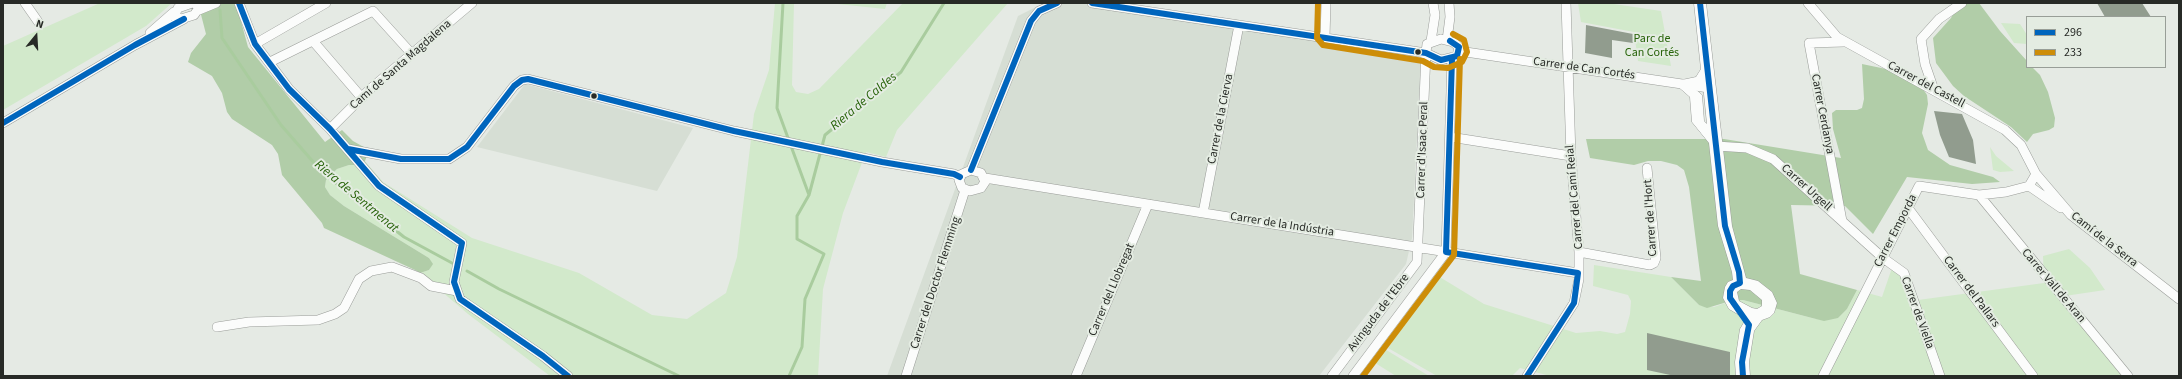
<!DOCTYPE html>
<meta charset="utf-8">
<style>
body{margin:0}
#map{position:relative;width:2182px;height:379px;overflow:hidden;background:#e5eae4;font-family:"Source Sans 3",sans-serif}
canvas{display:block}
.frame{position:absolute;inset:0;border:4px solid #272a26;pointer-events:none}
.legend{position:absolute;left:2026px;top:16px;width:140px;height:52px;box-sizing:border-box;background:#e4ece2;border:1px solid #989e97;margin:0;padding:5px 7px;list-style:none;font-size:12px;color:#272a26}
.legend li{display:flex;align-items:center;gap:8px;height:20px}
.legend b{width:20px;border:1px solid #989e97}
.north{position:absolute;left:16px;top:16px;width:40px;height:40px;-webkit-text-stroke:3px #e4ece2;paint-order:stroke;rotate:18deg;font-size:11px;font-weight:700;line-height:16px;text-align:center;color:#272a26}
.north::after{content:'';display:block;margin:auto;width:14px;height:18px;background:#272a26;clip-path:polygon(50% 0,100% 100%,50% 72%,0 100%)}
</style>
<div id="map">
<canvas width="2182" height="379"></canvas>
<div class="frame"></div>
<ul class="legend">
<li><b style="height:5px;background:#0065bd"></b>296</li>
<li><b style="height:5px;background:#cd8d08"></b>233</li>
</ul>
<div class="north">N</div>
</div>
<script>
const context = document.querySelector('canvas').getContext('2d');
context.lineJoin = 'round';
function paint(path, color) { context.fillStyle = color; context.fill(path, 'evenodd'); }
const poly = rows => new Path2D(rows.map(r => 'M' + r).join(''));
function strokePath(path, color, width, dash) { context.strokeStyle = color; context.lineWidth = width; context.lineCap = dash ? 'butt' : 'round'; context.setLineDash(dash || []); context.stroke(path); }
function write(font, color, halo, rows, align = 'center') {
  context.font = font + ' "Source Sans 3",sans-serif'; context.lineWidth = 4; context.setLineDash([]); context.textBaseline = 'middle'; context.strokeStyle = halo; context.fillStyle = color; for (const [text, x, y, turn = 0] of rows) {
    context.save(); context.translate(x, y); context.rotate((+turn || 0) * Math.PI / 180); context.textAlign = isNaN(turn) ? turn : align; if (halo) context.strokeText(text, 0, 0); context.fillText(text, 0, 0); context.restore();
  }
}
paint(poly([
 [1044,3,1079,3,1421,55,1412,238,1406,264,1319,376,887,376,1018,16],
 [525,84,693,128,657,191,477,147]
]), '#d6ded4');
paint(poly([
 [100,3,172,3,146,26,3,110,3,46],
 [775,3,794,3,792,85,796,92,808,94,819,89,903,3,1008,3,897,130,886,157,866,152,843,213,823,289,818,376,550,376,468,314,420,273,429,270,432,264,429,258,344,206,330,195,325,187,326,180,337,169,349,165,357,165,365,161,383,182,472,238,579,273,652,315,687,319,726,293,737,257,754,114,769,70],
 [828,3,887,3,885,9],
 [1578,3,1607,3,1661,11,1671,66,1638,61,1634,32,1581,22],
 [2001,23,2020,24,2027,35,2027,44,2014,43],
 [1990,147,1996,156,2014,171,2000,172,1993,170],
 [2069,249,2090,268,2105,290,2058,297,2122,376,1550,376,1520,368,1512,376,1437,376,1388,348,1438,276,1484,304,1576,333,1600,331,1617,334,1625,332,1630,314,1631,301,1628,295,1593,286,1594,265,1671,277,1699,305,1714,307,1734,300,1743,300,1816,319,1838,318,1847,309,1857,290,1882,297,1894,262,1918,300,2044,283,2043,256],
 [1383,348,1429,376,1396,376,1372,361]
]), '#d2e9cb');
paint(poly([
 [198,3,236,3,248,47,325,142,342,130,353,141,369,150,365,161,357,165,349,165,337,169,326,180,325,187,330,195,344,206,429,258,433,264,429,270,420,273,415,270,324,228,322,223,282,175,278,154,272,145,232,119,227,112,222,93,212,76,188,62,191,53,206,34],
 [1959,3,1979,3,2000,31,2027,61,2027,67,2032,67,2040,75,2048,92,2055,118,2054,127,2049,130,2033,134,2027,142,2011,127,1964,96,1953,86,1936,63,1933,38,1951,18],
 [1862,64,1886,69,1923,89,1927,95,1928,104,1922,133,1928,150,1950,165,1993,177,2000,182,1972,184,1907,177,1873,234,1845,206,1791,205,1800,274,1857,290,1847,309,1838,318,1824,321,1816,319,1743,300,1734,300,1707,308,1699,305,1671,277,1701,281,1689,187,1684,170,1677,165,1661,161,1648,161,1634,165,1590,158,1586,139,1724,139,1841,158,1833,129,1832,113,1836,110,1857,110,1862,108,1864,99]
]), '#b1cda8');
strokePath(poly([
 [783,3,777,108,809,195],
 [220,10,222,38,281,125,322,172,404,237,452,263],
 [467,271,499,289,679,376],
 [789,376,802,347,805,299,824,254,797,239,797,216,809,195,825,135,901,72,944,3]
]), '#a9cc9e', 3);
paint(poly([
 [2097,3,2142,3,2151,17,2105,17],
 [1586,25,1633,34,1633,43,1612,40,1612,58,1585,53],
 [1934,111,1962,114,1973,140,1976,164,1949,157,1940,135],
 [1647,333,1730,352,1730,376,1675,376,1647,370]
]), '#919c8e');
const street = poly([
 [25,3,39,23],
 [192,3,197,4,199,8,194,15,181,19,174,16,178,8,192,3],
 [239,3,255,44,289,89,330,129,379,186,462,243,454,282,460,299,543,356,568,376],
 [1092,3,1426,53],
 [1808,3,1837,37,2005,130,2021,145,2036,174,2071,215,2179,299],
 [199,10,216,3],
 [150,33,174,12],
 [1325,37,1326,3],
 [1441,39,1453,42,1459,47,1457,56,1441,60,1426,53,1427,44,1441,39],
 [1447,40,1450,17,1449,3],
 [313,41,362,98],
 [1431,41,1435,15,1433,3],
 [255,44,326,3],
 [1459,51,1709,88],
 [270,62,373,11,411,53],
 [1934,90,1925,64,1921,39,1939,19,1962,3],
 [3,123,135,45,184,19],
 [330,129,369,90,472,3],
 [1450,137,1571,156],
 [1716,146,1747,148,1773,159,1883,258,1904,273,1940,376],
 [348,149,401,159,449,159,467,147,514,86,522,80,528,79,734,131,882,162,954,174,960,177],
 [971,170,1031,21,1039,11,1057,3],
 [971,170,981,173,985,182,981,188,970,191,962,188,959,180,962,174,971,170],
 [985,178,1578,273],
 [2029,186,2061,208],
 [1979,195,2128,376],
 [1908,208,2033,376],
 [1203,213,1239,25],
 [1842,221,1809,43,1844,42],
 [1446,252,1452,59],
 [1579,252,1650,265,1654,263,1656,258,1647,168],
 [217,327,249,322,318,320,335,314,344,308,359,279,371,271,392,267,421,278,431,286,457,291],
 [906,376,965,190],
 [1076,376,1148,204],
 [1332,376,1417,262,1426,53],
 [1353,376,1446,252],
 [1527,376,1574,303,1579,279,1579,252,1571,156,1566,3],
 [1823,376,1919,186,1979,195,2006,192,2029,186,2036,174]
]);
const secondary = poly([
 [1694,3,1706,3,1732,226,1746,278,1758,281,1772,292,1777,303,1774,313,1770,317,1762,320,1754,331,1749,362,1750,376,1736,376,1735,362,1740,329,1746,319,1729,309,1723,298,1725,287,1728,282,1733,280,1732,272,1718,226,1709,143,1692,122,1690,97,1675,84,1677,81,1696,77,1701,69,1694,3],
 [1703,84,1707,124,1704,121,1702,95,1693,87,1703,84],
 [1741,289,1750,290,1762,300,1762,306,1757,309,1752,308,1739,301,1737,292,1741,289]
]);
strokePath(street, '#9a9d99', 10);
strokePath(secondary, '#9a9d99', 1);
strokePath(street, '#fbfcfb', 9);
paint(secondary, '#fbfcfb');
strokePath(poly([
 [239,3,255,44,289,89,330,129,379,186,462,243,454,282,460,299,543,356,568,376],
 [1092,3,1426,53,1441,60,1457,56,1459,47,1450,41],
 [1700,3,1725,226,1739,272,1740,283,1733,286,1730,291,1730,298,1749,325,1742,362,1743,376],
 [1452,59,1446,252,1578,273,1574,303,1527,376],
 [3,123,135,45,184,19],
 [348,149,401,159,449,159,467,147,514,86,522,80,528,79,734,131,882,162,954,174,960,177],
 [971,170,1031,21,1039,11,1057,3]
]), '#0065bd', 6);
strokePath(poly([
 [1318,3,1317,38,1323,45,1423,61,1434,67,1448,68,1462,62,1467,52,1464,40,1453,34],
 [1363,376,1454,255,1460,59]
]), '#cd8d08', 6);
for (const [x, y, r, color] of [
 [1418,52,3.5,"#272a26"],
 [594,96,3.5,"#272a26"]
]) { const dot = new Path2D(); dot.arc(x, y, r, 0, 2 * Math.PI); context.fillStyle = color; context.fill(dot); strokePath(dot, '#e4ece2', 1.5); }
write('12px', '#276309', '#e4ece2', [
 ["Parc de",1652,39],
 ["Can Cortés",1652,53]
]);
write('12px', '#272a26', '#e4ece2', [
 ["Camí de Santa Magdalena",401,65,-41],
 ["Carrer de Can Cortés",1584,69,8],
 ["Carrer del Castell",1926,85,28],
 ["Carrer Cerdanya",1822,114,79],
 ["Carrer de la Cierva",1221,119,-79],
 ["Carrer d'Isaac Peral",1423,150,-88],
 ["Carrer Urgell",1806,188,42],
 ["Carrer del Camí Reial",1575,197,-95],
 ["Carrer de l'Hort",1651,218,-94],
 ["Carrer de la Indústria",1282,225,9],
 ["Carrer Emporda",1896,231,-63],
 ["Camí de la Serra",2104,240,38],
 ["Carrer del Doctor Flemming",936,283,-72],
 ["Carrer Vall de Aran",2053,286,50],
 ["Carrer del Llobregat",1112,290,-67],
 ["Carrer del Pallars",1971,292,53],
 ["Avinguda de l'Ebre",1379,313,-53],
 ["Carrer de Viella",1917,313,70]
]);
write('italic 13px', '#266208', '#e4ece2', [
 ["Riera de Caldes",864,102,-40],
 ["Riera de Sentmenat",356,197,40]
]);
</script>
